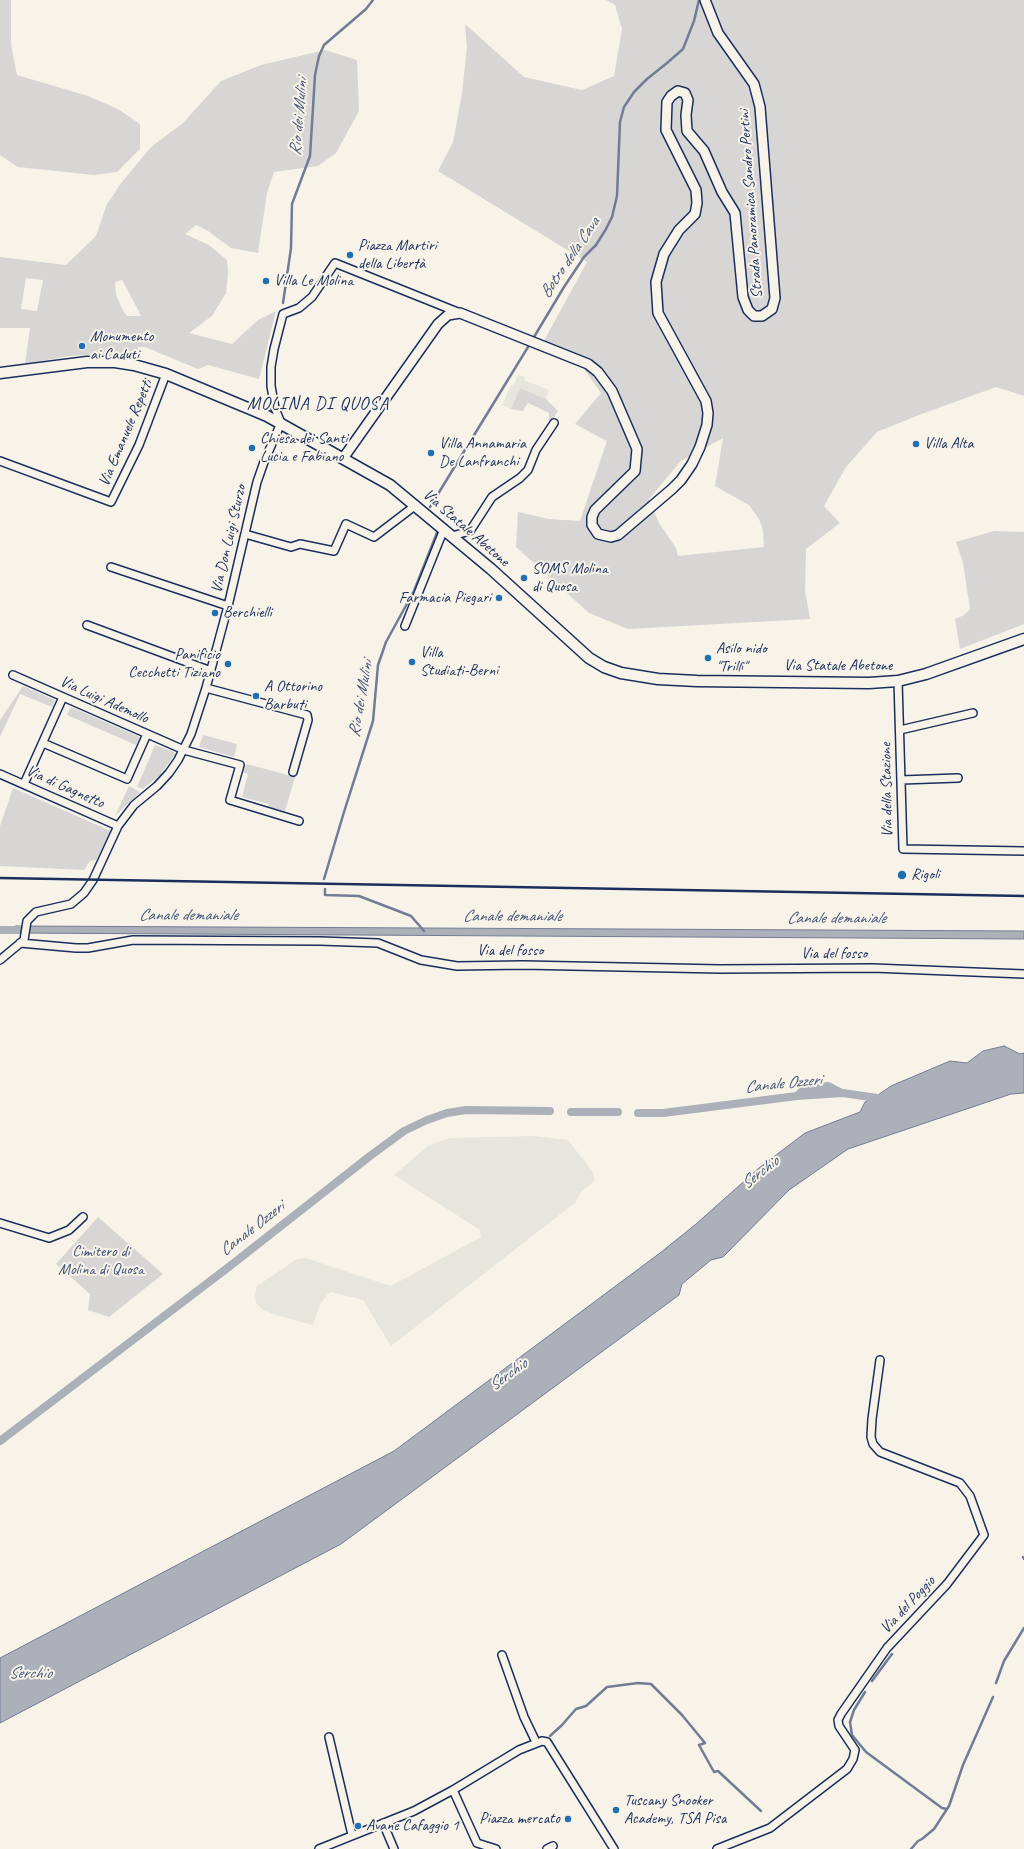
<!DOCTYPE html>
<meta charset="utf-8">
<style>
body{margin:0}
canvas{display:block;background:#f7f3e8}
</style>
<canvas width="1024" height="1849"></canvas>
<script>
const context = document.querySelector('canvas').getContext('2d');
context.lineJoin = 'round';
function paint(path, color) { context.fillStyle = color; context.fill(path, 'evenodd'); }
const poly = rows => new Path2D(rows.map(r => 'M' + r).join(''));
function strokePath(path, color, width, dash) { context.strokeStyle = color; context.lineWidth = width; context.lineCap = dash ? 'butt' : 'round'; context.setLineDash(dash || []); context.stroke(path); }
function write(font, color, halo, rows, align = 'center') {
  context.font = font + ' Caveat,sans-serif'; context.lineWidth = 4; context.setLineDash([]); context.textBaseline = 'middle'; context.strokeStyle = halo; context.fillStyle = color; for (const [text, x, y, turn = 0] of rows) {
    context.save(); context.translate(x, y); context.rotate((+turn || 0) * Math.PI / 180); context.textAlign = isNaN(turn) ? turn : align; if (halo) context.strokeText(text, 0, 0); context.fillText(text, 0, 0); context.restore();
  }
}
paint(poly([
 [518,375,525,377,524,380,549,390,546,399,520,388,511,409,502,405,511,385,513,386],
 [535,1136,568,1140,592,1171,595,1180,580,1193,576,1202,391,1346,363,1300,331,1292,328,1294,320,1304,313,1325,279,1316,263,1310,256,1303,255,1295,257,1286,297,1259,305,1258,391,1286,481,1237,480,1230,394,1175,429,1145,450,1138]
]), '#e6e5de');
paint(poly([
 [0,0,11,0,11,44,17,75,88,96,118,109,140,124,140,149,117,172,94,175,18,167,0,155],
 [606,0,1024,0,1024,396,996,387,919,415,877,432,846,467,824,506,840,523,806,549,805,591,810,619,628,629,589,613,516,547,518,512,549,519,580,521,607,441,575,424,601,393,581,365,540,348,587,262,438,171,453,142,462,94,467,47,465,24,524,77,582,90,614,76,622,29,615,5],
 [723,438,715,486,749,505,759,519,763,530,764,547,678,556,676,548,659,523,649,499,681,461],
 [325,50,357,60,359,111,336,153,318,166,274,172,267,193,258,253,231,248,208,231,196,225,185,234,209,245,227,260,228,272,226,293,212,316,189,333,232,344,258,320,276,311,259,379,208,365,198,369,145,347,138,347,136,358,101,354,69,356,25,364,30,328,0,328,0,257,66,265,96,236,107,204,122,182,151,147,183,123,221,81,261,65],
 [26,278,43,280,37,311,21,309],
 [122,280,134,302,141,316,127,316,121,307,116,294,115,282],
 [520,388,546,399,558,411,549,426,549,413,528,403,523,411,511,409],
 [994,531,1024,532,1024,624,960,649,955,619,964,615,970,609,963,563,956,542],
 [23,686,55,700,52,707,20,694,0,737,0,720],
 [71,707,140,737,136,745,67,715],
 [203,735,237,744,234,757,199,747],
 [155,745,174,752,175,754,160,775,143,789,137,787],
 [247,764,295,777,285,811,268,807,269,804,242,797,248,774,242,772],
 [129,786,140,792,115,816],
 [13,788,111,831,96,860,90,861,84,870,0,866,0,826],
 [98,1217,163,1274,109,1317,88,1310,90,1294,56,1264]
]), '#d7d6d4');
const water = poly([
 [16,926,1024,931,1024,939,17,933,16,926],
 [1004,1046,1020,1054,1024,1053,1024,1093,1011,1094,848,1149,789,1190,723,1257,711,1260,682,1284,679,1295,341,1544,0,1723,0,1658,394,1451,660,1253,696,1224,759,1168,805,1133,860,1112,865,1102,875,1097,891,1086,950,1061,967,1063,983,1051,1004,1046]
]);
paint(water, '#acb0b9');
strokePath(water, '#727c95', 1);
strokePath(poly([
 [283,303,291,248,292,204,310,156,315,75,319,56,324,45,366,9,373,0],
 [534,337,564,287,584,257,596,245,606,229,612,217,617,196,620,122,624,107,634,92,647,79,667,63,683,49,694,21,699,0],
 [430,507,528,347],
 [324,879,344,812,373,721,378,665,386,642,414,591,438,530],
 [325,889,325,895,359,896,393,909,411,916,424,931],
 [1023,1557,1024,1559],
 [872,1681,892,1654],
 [996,1683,1004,1661,1024,1628],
 [865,1692,854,1710,850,1722,852,1735,866,1752,942,1808,947,1809],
 [550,1736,562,1725,576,1709,586,1706,607,1687,638,1683,651,1684,682,1715,705,1743,699,1745,714,1772,718,1771,761,1811],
 [911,1849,918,1841,922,1839,934,1829,949,1806,963,1765,993,1697]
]), '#727c95', 2.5);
strokePath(poly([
 [0,930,27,930],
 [797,1096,803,1090,828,1086,842,1093],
 [571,1112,618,1112],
 [638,1113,663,1113,797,1096,843,1093,884,1099],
 [0,1441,230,1266,370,1156,404,1131,427,1120,447,1113,466,1110,550,1111]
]), '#acb0b9', 8);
const minor = poly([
 [0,461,111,502,139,445,166,374],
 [245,534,291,547,300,544,334,551,346,524,374,537,416,505],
 [452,536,470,531,492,497,520,478,528,470,536,450,554,423],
 [111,567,228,606],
 [87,625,211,671],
 [405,626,444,529],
 [13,675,184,750,240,765,230,800,299,821],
 [898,681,903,849,1024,851],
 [206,688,307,715,308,720,293,772],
 [900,730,973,713],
 [43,743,127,779,147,734],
 [0,774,118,826],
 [901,780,958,778],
 [24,784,63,697],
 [20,943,76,948,88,948,133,940,320,941,378,943,421,960,457,966,523,965,720,969,873,968,1024,974],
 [0,960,24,940,27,921,36,912,71,904,84,893,93,880,118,826,134,805,157,786,169,773,178,760,191,734,206,688,228,606,257,482,264,462,281,423,275,408,271,386,271,367,274,349,283,314,299,308,312,297,335,263,460,313],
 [0,1223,49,1238,69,1230,83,1217],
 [502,1655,524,1717,536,1742],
 [329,1737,352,1835],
 [453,1790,477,1843,496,1849],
 [383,1823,394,1849],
 [319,1849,414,1811,453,1790,519,1750,542,1741,547,1742,614,1849],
 [547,1849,553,1846],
 [717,1849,770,1828,847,1769,853,1759,855,1750,839,1726,838,1720,841,1714,887,1648,947,1584,984,1535,970,1496,960,1483,880,1452,873,1444,871,1437,872,1419,880,1360]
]);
const tertiary = poly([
 [344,457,438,324,448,315,460,313,588,364,598,372,612,391,637,449,635,471,595,510,592,517,592,525,598,534,611,537,618,535,672,489,681,480,692,464,700,447,707,425,708,413,706,401,658,313,656,282,664,254,679,230,695,214,697,203,696,190,666,130,667,102,671,96,678,91,685,93,688,100,686,115,687,131,704,151,722,192,735,213,743,297,748,310,754,316,762,316,772,309,775,298,760,107,754,84,718,33,705,0]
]);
const secondary = poly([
 [0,373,87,362,115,362,134,365,166,374,267,416,390,485,491,569,589,658,604,667,621,673,658,679,697,681,869,683,898,681,926,674,1024,639]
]);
strokePath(minor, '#1b2f5e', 10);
strokePath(tertiary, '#1b2f5e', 12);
strokePath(secondary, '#1b2f5e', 13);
strokePath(minor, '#f7f3e8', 7);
strokePath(tertiary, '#f7f3e8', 9);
strokePath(secondary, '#f7f3e8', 10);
strokePath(poly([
 [0,878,1024,896]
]), '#1b2f5e', 2.5);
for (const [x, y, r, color] of [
 [350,255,4,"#1f6fb2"],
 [266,281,4,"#1f6fb2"],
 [82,346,4,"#1f6fb2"],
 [916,444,4,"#1f6fb2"],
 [252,448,4,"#1f6fb2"],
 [431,453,4,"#1f6fb2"],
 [524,578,4,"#1f6fb2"],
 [499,598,4,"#1f6fb2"],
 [215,613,4,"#1f6fb2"],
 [708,658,4,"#1f6fb2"],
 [412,662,4,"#1f6fb2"],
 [228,664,4,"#1f6fb2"],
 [256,696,4,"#1f6fb2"],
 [902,875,5,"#1f6fb2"],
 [616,1810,4,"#1f6fb2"],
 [568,1819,4,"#1f6fb2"],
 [358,1826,4,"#1f6fb2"]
]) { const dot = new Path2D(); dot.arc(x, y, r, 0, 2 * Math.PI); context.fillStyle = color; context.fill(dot); strokePath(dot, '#f7f3e8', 1.5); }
write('16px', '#1b2f5e', '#f7f3e8', [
 ["Strada Panoramica Sandro Pertini",751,204,-94],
 ["Via Emanuele Repetti",126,433,-67],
 ["Via Statale Abetone",466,528,41],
 ["Via Don Luigi Sturzo",229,539,-77],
 ["Via Statale Abetone",838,666],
 ["Via Luigi Ademollo",104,700,24],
 ["Via di Gagnetto",65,787,24],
 ["Via della Stazione",887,790,-91],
 ["Via del fosso",510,951],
 ["Via del fosso",834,954],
 ["Via del Poggio",908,1605,-47]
]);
write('16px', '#1b2f5e', '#f7f3e8', [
 ["Piazza Martiri",358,246],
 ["della Libertà",358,264],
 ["Villa Le Molina",274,281],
 ["Monumento",90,337],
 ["ai Caduti",90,355],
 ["Chiesa dei Santi",260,439],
 ["Lucia e Fabiano",260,457],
 ["Villa Annamaria",439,444],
 ["De Lanfranchi",439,462],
 ["Villa Alta",924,444],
 ["SOMS Molina",532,569],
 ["di Quosa",532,587],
 ["Farmacia Piegari",491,598,"right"],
 ["Berchielli",223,613],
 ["Asilo nido",716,649],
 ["\"Trilli\"",716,667],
 ["Villa",420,653],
 ["Studiati-Berni",420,671],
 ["Panificio",220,655,"right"],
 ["Cecchetti Tiziano",220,673,"right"],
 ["A Ottorino",264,687],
 ["Barbuti",264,705],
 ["Rigoli",911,875],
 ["Tuscany Snooker",624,1801],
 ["Academy, TSA Pisa",624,1819],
 ["Piazza mercato",560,1819,"right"],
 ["Avane Cafaggio 1",366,1826]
], 'left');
write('16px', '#415076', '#f7f3e8', [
 ["Cimitero di",101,1252],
 ["Molina di Quosa",101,1270]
]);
write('italic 17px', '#465679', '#f7f3e8', [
 ["Rio dei Mulini",299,117,-85],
 ["Botro della Cava",570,258,-56],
 ["Rio dei Mulini",361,699,-80],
 ["Canale demaniale",188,916],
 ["Canale demaniale",512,917],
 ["Canale demaniale",836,919],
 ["Canale Ozzeri",783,1084,-6],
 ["Serchio",760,1173,-38],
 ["Canale Ozzeri",252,1229,-38],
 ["Serchio",508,1375,-36],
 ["Serchio",30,1674]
]);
context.letterSpacing = '1px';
write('18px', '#1b2f5e', '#f7f3e8', [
 ["MOLINA DI QUOSA",318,404]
]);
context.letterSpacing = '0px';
</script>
